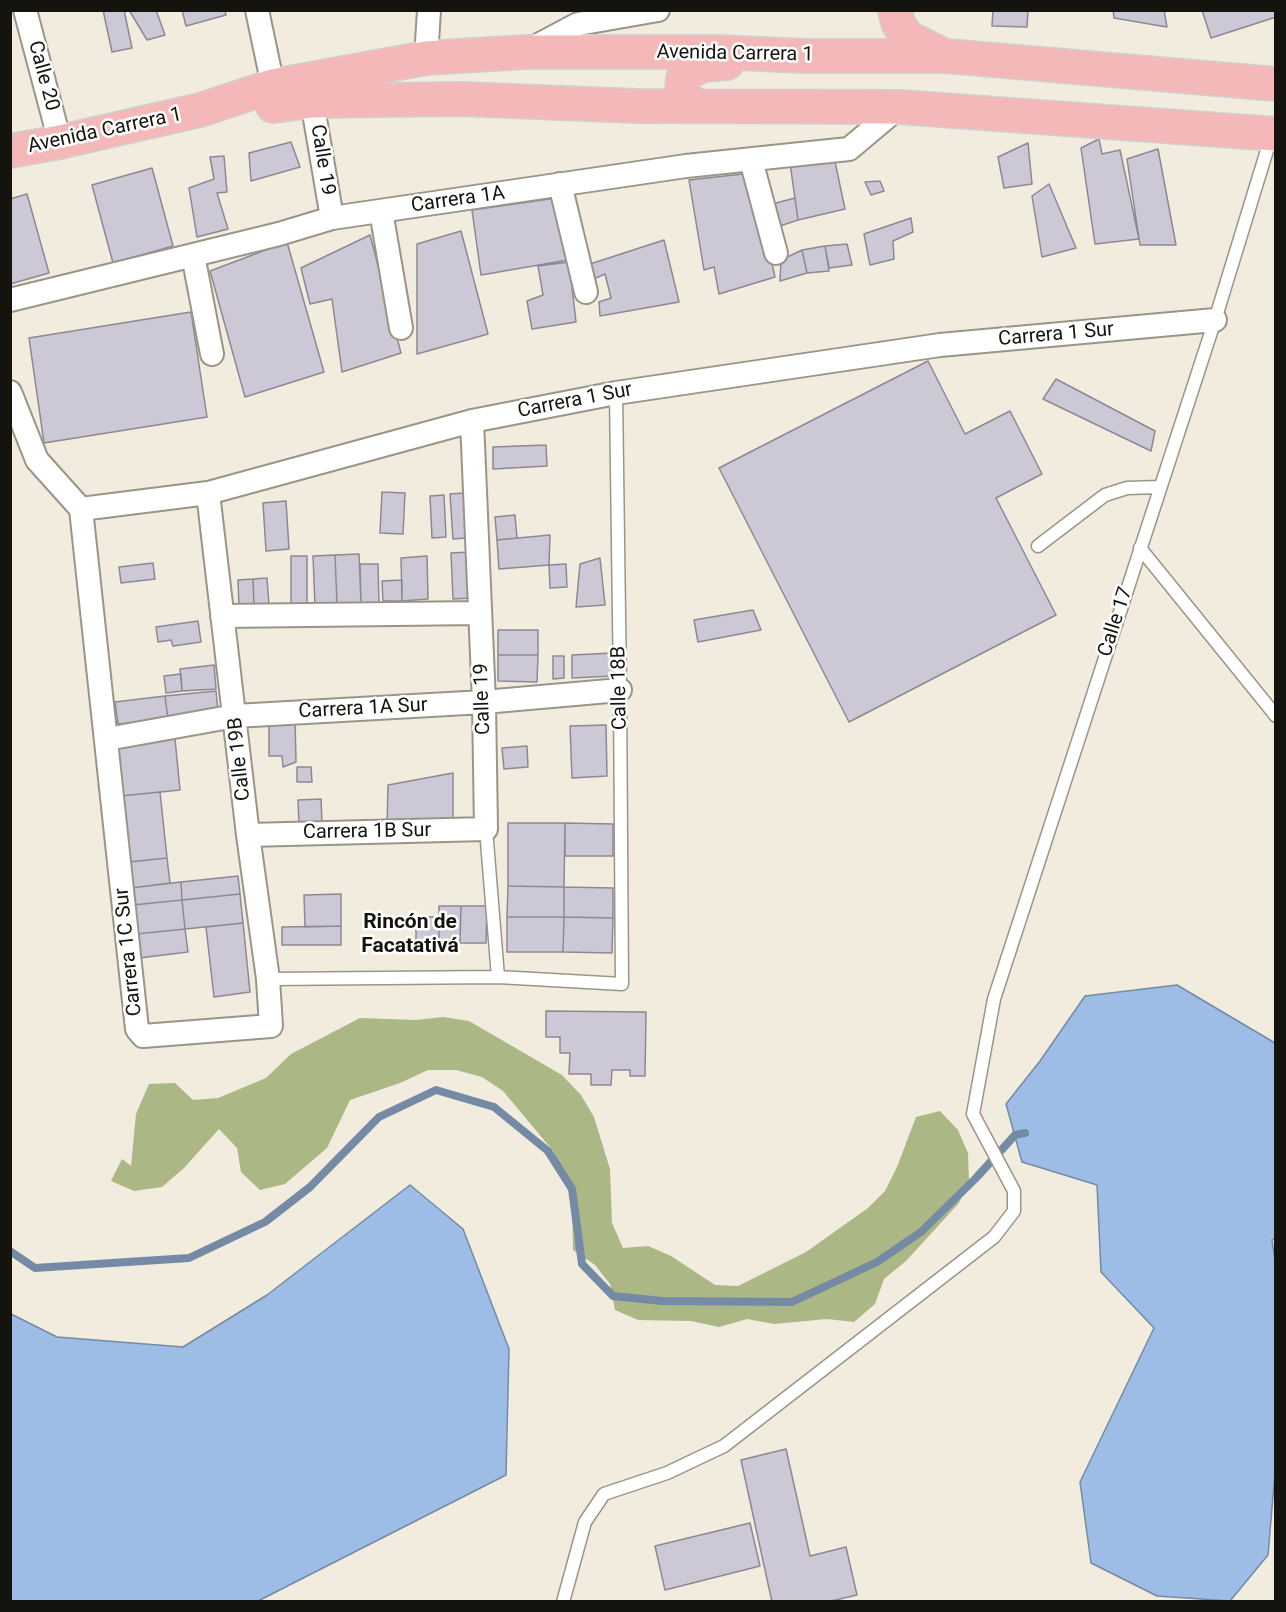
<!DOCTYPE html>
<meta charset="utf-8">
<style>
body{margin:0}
#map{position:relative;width:1286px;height:1612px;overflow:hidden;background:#f1ecde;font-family:Roboto,sans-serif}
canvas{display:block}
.frame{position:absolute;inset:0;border:12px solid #15130e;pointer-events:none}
</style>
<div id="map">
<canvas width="1286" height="1612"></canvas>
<div class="frame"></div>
</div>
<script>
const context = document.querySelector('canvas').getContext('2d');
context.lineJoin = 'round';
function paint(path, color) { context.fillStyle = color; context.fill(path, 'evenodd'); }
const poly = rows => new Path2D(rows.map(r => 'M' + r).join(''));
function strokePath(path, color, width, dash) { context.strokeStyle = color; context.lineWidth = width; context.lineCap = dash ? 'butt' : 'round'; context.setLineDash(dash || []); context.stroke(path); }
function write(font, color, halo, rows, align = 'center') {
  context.font = font + ' Roboto,sans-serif'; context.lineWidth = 5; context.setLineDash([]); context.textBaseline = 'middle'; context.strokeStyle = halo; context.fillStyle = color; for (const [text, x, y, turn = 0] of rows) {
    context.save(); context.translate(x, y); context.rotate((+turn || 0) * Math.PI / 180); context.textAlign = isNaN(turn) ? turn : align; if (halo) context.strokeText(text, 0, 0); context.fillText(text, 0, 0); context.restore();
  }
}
paint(poly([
 [443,1017,469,1021,562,1075,581,1095,594,1117,610,1169,612,1223,623,1248,648,1246,671,1256,715,1285,738,1286,806,1252,868,1208,885,1191,897,1167,916,1117,940,1111,958,1130,968,1153,969,1180,959,1203,906,1261,884,1279,875,1304,854,1322,827,1319,774,1324,747,1319,719,1327,691,1321,638,1320,615,1310,610,1284,595,1265,573,1250,572,1198,554,1152,503,1091,482,1077,456,1070,428,1070,400,1083,350,1100,327,1148,285,1184,260,1190,241,1172,237,1148,219,1129,184,1168,162,1187,134,1191,111,1181,122,1159,131,1166,136,1114,149,1084,175,1083,193,1100,218,1098,266,1078,291,1054,360,1018,416,1020]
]), '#acb786');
const water = poly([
 [1177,985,1275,1043,1276,1239,1272,1240,1276,1267,1275,1473,1268,1555,1230,1601,1157,1596,1091,1563,1080,1482,1154,1328,1101,1272,1097,1185,1022,1162,1006,1104,1040,1061,1085,996,1177,985],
 [410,1185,463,1229,509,1349,506,1475,258,1601,11,1601,11,1314,57,1337,183,1347,267,1295,410,1185]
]);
paint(water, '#9dbde6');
strokePath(water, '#748aa5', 1.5);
strokePath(poly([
 [10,1251,35,1268,189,1258,265,1222,310,1187,379,1117,436,1090,494,1107,548,1151,572,1189,582,1264,613,1296,662,1301,792,1302,877,1262,921,1232,976,1178,1015,1135,1025,1133]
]), '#748aa5', 8);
const building = poly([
 [103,10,124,10,132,48,112,52,103,10],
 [129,10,156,10,165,35,147,40,129,10],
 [182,10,225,10,226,15,186,26,182,10],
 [993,10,1028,10,1027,27,992,26,993,10],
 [1113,10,1164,10,1167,27,1114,18,1113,10],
 [1202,10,1276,10,1276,17,1211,38,1202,10],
 [1099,139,1102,154,1120,150,1139,239,1095,244,1081,148,1099,139],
 [291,142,300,167,251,181,249,153,291,142],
 [1028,143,1032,184,1004,188,998,157,1028,143],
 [1158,149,1176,245,1140,245,1127,159,1158,149],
 [224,156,227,192,217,193,228,229,197,237,189,188,214,179,210,157,224,156],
 [834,157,845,209,798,220,790,163,834,157],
 [152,168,173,246,113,263,92,185,152,168],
 [752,173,775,277,719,294,714,267,704,270,689,180,752,173],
 [880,181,884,191,871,195,865,182,880,181],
 [1049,184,1076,248,1042,257,1032,196,1049,184],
 [27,194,49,273,10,284,10,199,27,194],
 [557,198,568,260,481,275,472,210,557,198],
 [795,198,798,220,777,227,772,204,795,198],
 [911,218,913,232,893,241,894,259,870,265,864,234,911,218],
 [461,231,488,334,417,354,417,244,461,231],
 [370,235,401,353,342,372,332,299,310,304,301,268,370,235],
 [664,240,679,302,600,316,599,302,611,298,605,274,587,282,587,265,664,240],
 [287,242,324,372,245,397,210,271,287,242],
 [847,244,852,265,829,268,825,246,847,244],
 [825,246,829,271,807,273,802,250,825,246],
 [802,250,807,273,780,281,781,260,802,250],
 [569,262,576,322,532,329,527,301,543,295,538,266,569,262],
 [191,312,207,417,44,443,29,338,191,312],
 [928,361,965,434,1010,411,1042,474,996,498,1056,615,849,722,719,468,928,361],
 [1056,379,1155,431,1151,451,1043,399,1056,379],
 [546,445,547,466,493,469,493,447,546,445],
 [382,492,405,493,403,534,380,533,382,492],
 [463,493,467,538,453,539,450,494,463,493],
 [444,495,446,537,432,538,430,496,444,495],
 [286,501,289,549,266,551,263,503,286,501],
 [515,515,517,538,497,540,495,517,515,515],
 [550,535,549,565,499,569,497,540,550,535],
 [470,552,472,598,453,599,451,553,470,552],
 [359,554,361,603,337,604,335,555,359,554],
 [335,555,337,604,315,606,313,556,335,555],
 [291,556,307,556,307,606,291,606,291,556],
 [427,556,428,599,402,601,401,558,427,556],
 [600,558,605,605,576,607,580,564,600,558],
 [153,563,155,579,121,583,119,567,153,563],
 [360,564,378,564,379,603,361,603,360,564],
 [566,564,567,587,550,588,549,565,566,564],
 [267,578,269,605,254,606,253,579,267,578],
 [253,579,254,606,239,607,238,580,253,579],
 [402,580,402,601,383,601,382,581,402,580],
 [753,610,761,630,698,642,694,620,753,610],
 [198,621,201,642,173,646,171,640,158,642,156,627,198,621],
 [498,630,538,630,538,655,498,655,498,630],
 [613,653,613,676,572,678,572,655,613,653],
 [498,655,538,655,537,682,498,681,498,655],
 [553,656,564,656,564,678,553,679,553,656],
 [214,665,216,689,182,691,180,669,214,665],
 [181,674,182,691,166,693,164,676,181,674],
 [216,691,218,713,168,719,165,696,216,691],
 [165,696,168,719,118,724,115,702,165,696],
 [295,717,296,762,283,767,282,756,269,756,269,718,295,717],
 [606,725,607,776,572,778,570,726,606,725],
 [175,739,180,790,121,796,116,746,175,739],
 [527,746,528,767,504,769,502,748,527,746],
 [297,767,311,767,312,782,297,782,297,767],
 [453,773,453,820,387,828,388,785,453,773],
 [160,792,167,858,129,862,121,796,160,792],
 [321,799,322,823,299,824,298,800,321,799],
 [508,823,565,823,564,887,508,886,508,823],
 [565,823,613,824,613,856,565,856,565,823],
 [167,858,170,883,131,888,129,862,167,858],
 [238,876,240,894,182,900,181,882,238,876],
 [181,882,182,900,133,905,131,888,181,882],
 [508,886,564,887,564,917,507,917,508,886],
 [564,887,613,888,613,918,564,917,564,887],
 [240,894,243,923,185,929,182,900,240,894],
 [341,894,341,926,305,927,304,895,341,894],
 [182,900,185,929,136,934,133,905,182,900],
 [439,906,461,906,460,943,439,942,439,906],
 [461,906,487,906,486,943,460,943,461,906],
 [416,917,439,917,439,942,416,942,416,917],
 [507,917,564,917,563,952,507,952,507,917],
 [564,917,613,918,612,953,563,952,564,917],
 [243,923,250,992,214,997,206,927,243,923],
 [341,926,341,945,282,945,282,927,341,926],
 [185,929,188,952,139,958,136,934,185,929],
 [546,1011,646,1012,645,1076,630,1076,630,1070,612,1070,611,1085,591,1085,591,1074,569,1074,570,1053,560,1053,560,1037,546,1037,546,1011],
 [786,1449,810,1556,846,1547,857,1595,827,1602,772,1602,741,1460,786,1449],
 [750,1523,760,1566,665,1590,655,1546,750,1523]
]);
paint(building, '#cdc8d6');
strokePath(building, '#8c8894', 1.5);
const service = poly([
 [1038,546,1105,495,1127,488,1160,487],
 [1140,548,1276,716],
 [486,829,498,977],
 [268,979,498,977,622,984,620,690,616,393],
 [563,1602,585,1522,604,1494,667,1473,724,1446,994,1237,1014,1211,1014,1191,973,1114,994,999,1215,320,1272,134]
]);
const minor = poly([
 [25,10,60,142],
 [257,10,273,86],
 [529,50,578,24,658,10],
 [426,58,429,10],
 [312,101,332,218],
 [751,160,776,253],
 [560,184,586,292],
 [381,211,401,328],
 [193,255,212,354],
 [10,300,279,234,332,218,686,166,849,149,899,107],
 [10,392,37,460,81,509],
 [81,509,137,1029,143,1036,271,1026,268,979,248,835,208,493],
 [81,509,208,493,472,421,616,393,940,345,1215,320],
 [222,616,480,613],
 [107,739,235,716,484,702,620,690],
 [248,835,486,829,484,702,472,421]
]);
const primary = poly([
 [895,10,898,23,907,37,941,54],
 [273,106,312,101,461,99,637,106,899,107,1276,134],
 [697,106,686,98,682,90,683,79,687,72,704,65,727,63],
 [10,151,60,142,200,110,273,86,426,58,525,52,717,52,804,56,946,56,1276,84]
]);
strokePath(service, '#9a9588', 15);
strokePath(minor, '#9a9588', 26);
strokePath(primary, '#d0d0cf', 36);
strokePath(service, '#fff', 12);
strokePath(minor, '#fff', 22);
strokePath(primary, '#f5b8b9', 33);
write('20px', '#15130e', '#fff', [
 ["Avenida Carrera 1",735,54,1],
 ["Calle 20",43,76,75],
 ["Avenida Carrera 1",105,131,-12],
 ["Calle 19",322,160,81],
 ["Carrera 1A",458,200,-8],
 ["Carrera 1 Sur",1056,335,-5],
 ["Carrera 1 Sur",575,401,-11],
 ["Calle 17",1116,622,-72],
 ["Calle 18B",620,688,-91],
 ["Calle 19",483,699,-92],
 ["Carrera 1A Sur",363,709,-3],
 ["Calle 19B",240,759,-96],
 ["Carrera 1B Sur",367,832,-1],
 ["Carrera 1C Sur",129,952,-96]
]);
write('bold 21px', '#15130e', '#fff', [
 ["Rincón de",410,923],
 ["Facatativá",410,947]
]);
</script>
